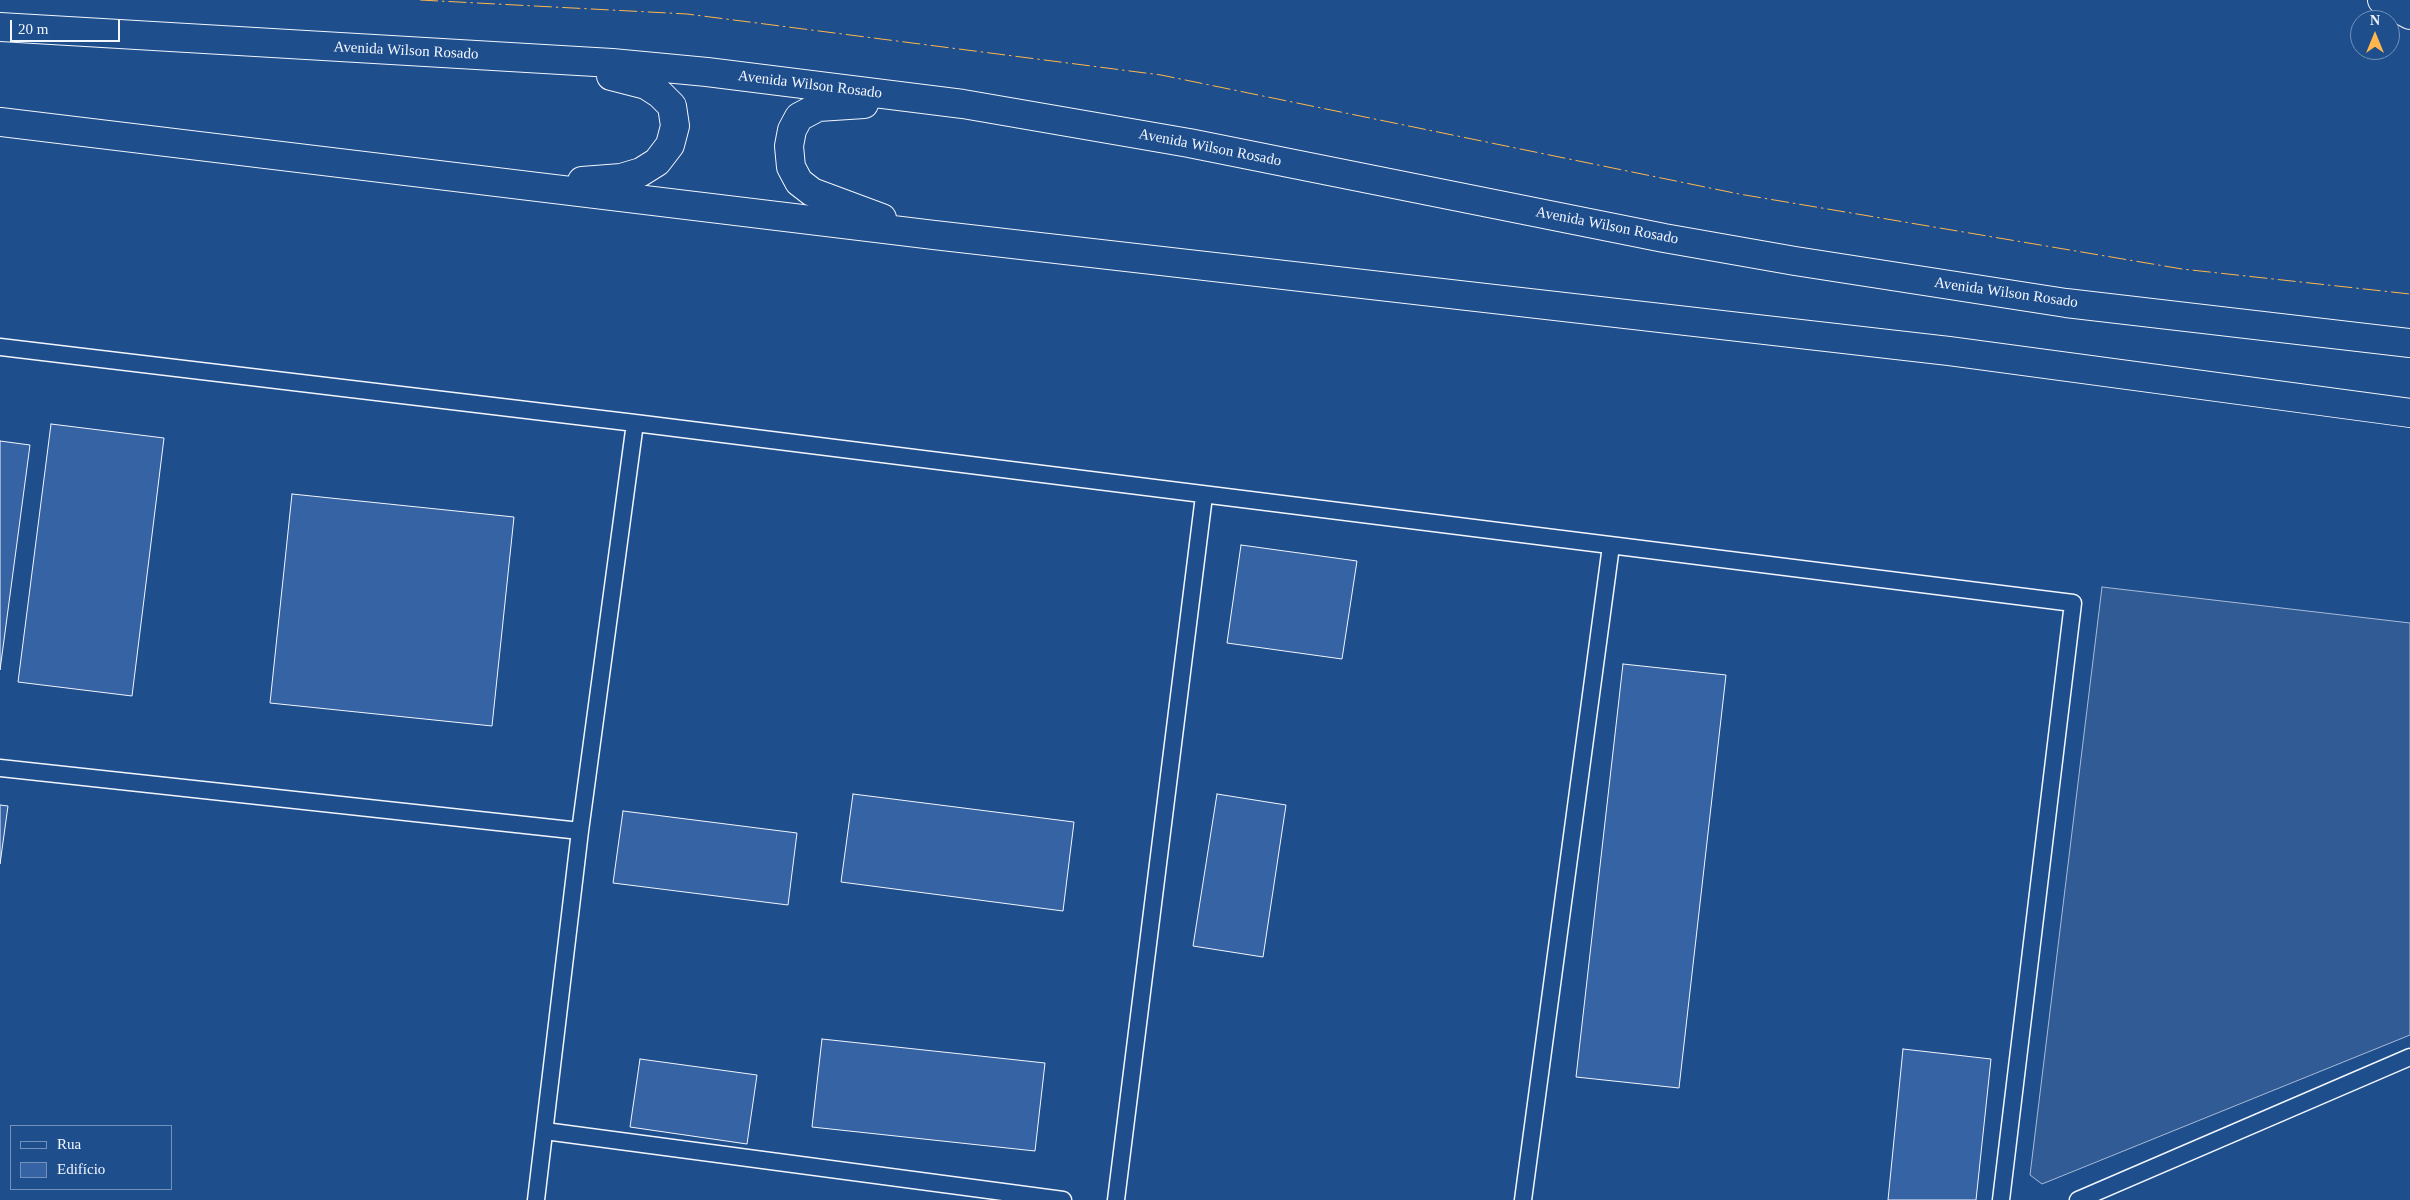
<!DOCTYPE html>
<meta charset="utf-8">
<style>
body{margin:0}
#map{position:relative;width:2410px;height:1200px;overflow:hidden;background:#1f4e8c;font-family:"Times New Roman",serif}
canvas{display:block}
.legend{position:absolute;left:10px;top:1125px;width:162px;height:65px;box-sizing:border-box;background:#1f4e8c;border:1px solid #7391ba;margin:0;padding:6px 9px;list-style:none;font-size:15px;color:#f2f6ff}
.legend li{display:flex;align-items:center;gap:10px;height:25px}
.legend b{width:25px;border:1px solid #7391ba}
.north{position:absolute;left:2350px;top:10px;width:50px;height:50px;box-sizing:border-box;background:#1f4e8c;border:1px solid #7391ba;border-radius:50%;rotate:0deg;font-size:14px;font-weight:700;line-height:20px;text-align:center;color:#f2f6ff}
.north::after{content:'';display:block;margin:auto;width:18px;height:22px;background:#ffb74d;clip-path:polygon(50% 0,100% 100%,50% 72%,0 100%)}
.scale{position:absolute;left:10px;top:20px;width:110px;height:22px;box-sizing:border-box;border:2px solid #f2f6ff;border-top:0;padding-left:6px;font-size:15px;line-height:18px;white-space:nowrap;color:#f2f6ff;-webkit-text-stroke:4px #1f4e8c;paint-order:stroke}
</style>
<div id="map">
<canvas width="2410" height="1200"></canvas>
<ul class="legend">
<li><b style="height:6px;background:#1f4e8c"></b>Rua</li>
<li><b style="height:14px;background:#3563a3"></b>Edifício</li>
</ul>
<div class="north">N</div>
<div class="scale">20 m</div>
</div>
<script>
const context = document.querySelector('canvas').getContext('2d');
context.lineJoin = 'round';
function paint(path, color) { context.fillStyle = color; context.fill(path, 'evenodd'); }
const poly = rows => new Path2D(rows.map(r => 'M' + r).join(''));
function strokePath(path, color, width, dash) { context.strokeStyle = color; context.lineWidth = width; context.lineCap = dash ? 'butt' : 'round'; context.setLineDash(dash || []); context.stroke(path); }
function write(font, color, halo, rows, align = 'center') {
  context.font = font + ' "Times New Roman",serif'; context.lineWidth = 4; context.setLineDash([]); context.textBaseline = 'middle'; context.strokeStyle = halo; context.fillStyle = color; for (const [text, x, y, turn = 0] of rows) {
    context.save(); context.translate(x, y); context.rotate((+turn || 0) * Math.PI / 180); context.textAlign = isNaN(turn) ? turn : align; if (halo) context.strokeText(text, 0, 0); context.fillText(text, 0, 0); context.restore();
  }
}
const parking = poly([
 [2102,587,2410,623,2410,1035,2042,1184,2030,1175,2102,587]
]);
paint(parking, '#305b95');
strokePath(parking, '#a8bbd7', 1);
const building = poly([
 [51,424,164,438,132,696,18,682,51,424],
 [0,441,30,445,0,670,0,441],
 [292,494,514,517,492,726,270,703,292,494],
 [1241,545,1357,561,1342,659,1227,643,1241,545],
 [1623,664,1726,675,1679,1088,1576,1077,1623,664],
 [853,794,1074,822,1063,911,841,882,853,794],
 [1217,794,1286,805,1263,957,1193,946,1217,794],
 [0,805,8,806,0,864,0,805],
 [623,811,797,833,788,905,613,883,623,811],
 [822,1039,1045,1063,1035,1151,812,1127,822,1039],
 [1903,1049,1991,1059,1976,1200,1888,1200,1903,1049],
 [640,1059,757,1075,747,1144,630,1127,640,1059]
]);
paint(building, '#3563a3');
strokePath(building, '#f2f6ff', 1);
const lane = poly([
 [0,347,635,423,2073,603,2001,1200],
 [0,768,580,831],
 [545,1131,1063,1200],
 [536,1200,580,831,635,423],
 [1116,1200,1204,496],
 [1523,1200,1611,546],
 [2078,1200,2410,1057]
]);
const street = poly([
 [2382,0,2410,15]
]);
const highway = poly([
 [0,27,612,63,707,72,963,104,1189,143,1664,238,1795,261,2066,303,2410,343],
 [864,104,818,107,799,117,792,130,789,146,791,167,799,182,812,192,882,218],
 [0,122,934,235,1949,351,2410,413],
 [582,181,621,178,641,172,657,162,670,145,675,126,672,106,660,94,646,85,611,76]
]);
strokePath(lane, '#f2f6ff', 19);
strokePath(street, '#f2f6ff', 30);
strokePath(highway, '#f2f6ff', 30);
strokePath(lane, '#1f4e8c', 16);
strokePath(street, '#1f4e8c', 28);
strokePath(highway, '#1f4e8c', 28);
strokePath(poly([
 [420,0,687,14,1161,75,1739,194,2182,269,2410,294]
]), '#ffb74d', 1, [18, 4, 2.5, 4]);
write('15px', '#f2f6ff', '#1f4e8c', [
 ["Avenida Wilson Rosado",406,51,3],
 ["Avenida Wilson Rosado",810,85,7],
 ["Avenida Wilson Rosado",1210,148,11],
 ["Avenida Wilson Rosado",1607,226,11],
 ["Avenida Wilson Rosado",2006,293,8]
]);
</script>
